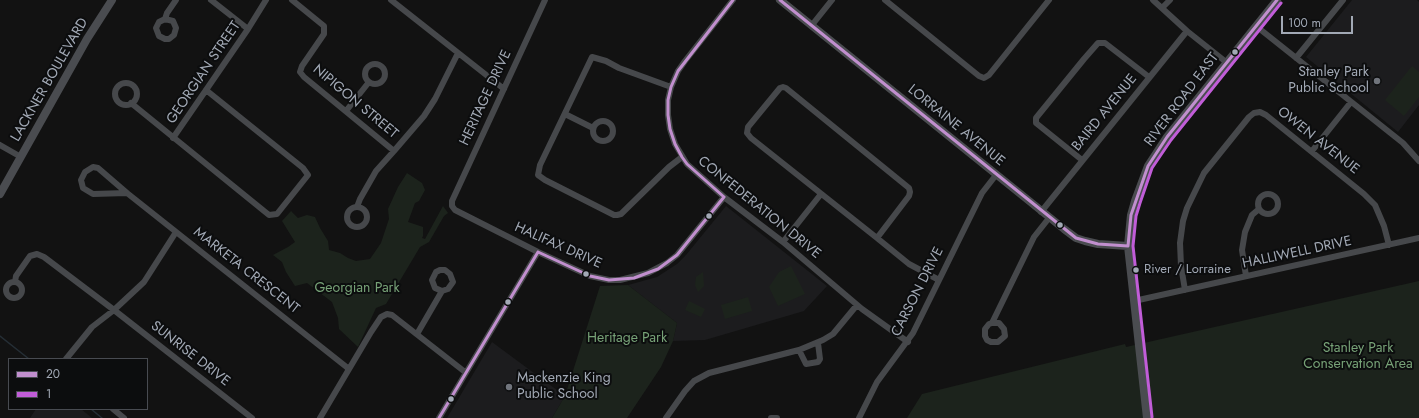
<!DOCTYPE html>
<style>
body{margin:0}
#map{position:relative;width:1419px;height:418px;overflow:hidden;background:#121212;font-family:Jost,sans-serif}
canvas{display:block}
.legend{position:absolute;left:8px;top:358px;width:140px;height:52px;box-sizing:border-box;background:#0c0d0e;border:1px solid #484b51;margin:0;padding:5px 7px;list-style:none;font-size:12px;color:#a2a9b5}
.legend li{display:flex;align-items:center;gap:8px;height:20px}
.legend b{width:20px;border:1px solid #484b51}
.scale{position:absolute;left:1281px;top:16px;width:72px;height:18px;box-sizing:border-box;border:2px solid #a2a9b5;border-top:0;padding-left:5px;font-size:12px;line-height:14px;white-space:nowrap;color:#a2a9b5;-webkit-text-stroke:3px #0c0d0e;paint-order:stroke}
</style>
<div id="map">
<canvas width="1419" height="418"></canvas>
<ul class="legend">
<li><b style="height:5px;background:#c18fce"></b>20</li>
<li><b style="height:5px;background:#c15dd8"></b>1</li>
</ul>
<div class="scale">100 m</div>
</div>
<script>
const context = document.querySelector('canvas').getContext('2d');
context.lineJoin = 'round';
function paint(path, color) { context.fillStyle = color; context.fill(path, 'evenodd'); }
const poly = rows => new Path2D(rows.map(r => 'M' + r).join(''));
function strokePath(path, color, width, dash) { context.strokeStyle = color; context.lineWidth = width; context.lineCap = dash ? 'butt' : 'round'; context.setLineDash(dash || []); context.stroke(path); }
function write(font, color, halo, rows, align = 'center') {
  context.font = font + ' Jost,sans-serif'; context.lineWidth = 4; context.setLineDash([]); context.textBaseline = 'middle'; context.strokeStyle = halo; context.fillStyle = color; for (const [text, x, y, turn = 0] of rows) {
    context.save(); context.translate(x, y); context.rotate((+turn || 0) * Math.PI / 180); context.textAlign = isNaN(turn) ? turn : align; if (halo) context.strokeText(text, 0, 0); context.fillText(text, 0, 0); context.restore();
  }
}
paint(poly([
 [1352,0,1417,0,1419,2,1419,105,1398,132,1306,57],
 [726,206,827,286,804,311,705,340,673,341,677,323,628,285,657,277,677,264,686,255],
 [492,342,565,396,552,418,447,418],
 [36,409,81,409,92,418,30,418]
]), '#1c1c1e');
paint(poly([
 [1412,66,1419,72,1419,97,1404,116,1385,100],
 [407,173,422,183,425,190,419,201,415,203,408,222,423,227,423,236,422,238,425,239,443,206,448,213,444,216,429,242,420,247,386,304,376,308,358,347,339,329,338,318,332,302,307,283,295,286,286,272,282,262,273,255,288,247,295,242,282,221,291,211,298,218,307,215,315,217,320,228,328,241,329,250,340,253,348,258,356,261,370,259,381,243,389,219,388,209,398,187],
 [791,266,805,294,778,306,769,287,779,272],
 [703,272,704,286,698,292,695,285,696,277],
 [1419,281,1419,418,907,418,922,394,1125,344,1126,347],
 [628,285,677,323,673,341,661,367,627,418,552,418,565,396,600,286],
 [748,297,752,311,725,319,721,305],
 [689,301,705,309,701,317,685,310]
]), '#1c231c');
strokePath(poly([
 [0,336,29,359],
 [91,409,102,418]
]), '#252e35', 1.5);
strokePath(poly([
 [211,0,248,29],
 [292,0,324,26,324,34,302,66,300,72,304,77,394,151,424,116,435,99,458,53],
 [391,0,504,89],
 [545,0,452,201,452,206,455,210,538,252,590,276,609,280,620,280,648,273,667,263,677,255,724,197],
 [733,0,685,61,678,71,671,87,668,100,668,115,670,129,675,144,687,164,724,197,783,242,862,309,908,342],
 [885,0,979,76,984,78,989,75,1049,0],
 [1153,0,1187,31,1226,62],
 [1162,8,1170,0],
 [165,19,173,21,176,28,174,35,169,39,165,39,159,36,156,28,159,22,165,19,167,13,176,0],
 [812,25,832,0],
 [1256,26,1403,143,1419,161],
 [1296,58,1343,0],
 '365 74a10 10 0 1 1 20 0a10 10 0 1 1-20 0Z',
 '115 94a11 11 0 1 1 22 0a11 11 0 1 1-22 0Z',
 [671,87,619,68,606,61,592,57,540,165,538,175,545,180,614,215,617,215,621,214,669,167,682,157],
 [131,103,269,215,277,214,308,175,303,168,206,90],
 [346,111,369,82],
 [565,114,593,128],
 '593 131a10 10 0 1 1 20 0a10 10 0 1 1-20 0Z',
 [173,138,248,29,266,0],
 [0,145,21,157],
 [1312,151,1351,102],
 [1082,160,1036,123,1036,118,1084,59,1098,43,1105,43,1149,77],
 [127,193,93,194,83,188,81,180,85,172,93,167,98,168,127,193,349,369],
 '1258 204a10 10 0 1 1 20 0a10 10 0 1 1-20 0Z',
 [357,207,360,199,376,171,394,151],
 '347 217a10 10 0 1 1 20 0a10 10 0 1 1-20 0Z',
 [1041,212,1187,31],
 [877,238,751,138,747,133,748,127,780,88,783,87,786,88,909,188,910,192,909,196,877,238,909,264,939,280],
 [783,242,821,194],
 [1246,276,1242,250,1245,232,1252,215,1259,209],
 '6 290a8 8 0 1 1 16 0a8 8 0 1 1-16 0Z',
 [15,282,16,276,30,256,37,254,44,257,114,310,252,418],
 [1185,290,1181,266,1180,243,1183,221,1187,208,1204,173,1249,117,1254,113,1260,112,1266,115,1364,194,1375,205,1384,226,1389,245],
 [1134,301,1419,238],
 [992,323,999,323,1004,329,1005,336,998,342,991,342,987,340,985,336,985,329,989,324,992,323,1034,237,1049,218],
 [417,334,442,291,448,289,453,282,450,274,445,270,440,270,436,272,432,280,435,288,442,291],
 [799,350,806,364,818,362,820,359,818,343],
 [66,359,92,327,114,310,144,282,176,232],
 [113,409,124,418],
 [320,418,371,332,381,317,387,314,392,315,465,372],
 [439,418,538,252],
 [666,418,685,391,694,381,709,373,799,350,823,340,833,334,857,305],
 [771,418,777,418],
 [859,418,877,382,913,333,982,193,996,175]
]), '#46484b', 6);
strokePath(poly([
 [780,0,1064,229,1076,238,1085,241,1098,244,1128,246],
 [0,194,87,39,112,0],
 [1147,418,1128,246,1131,215,1135,201,1148,166,1167,137,1277,0]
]), '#4a4c50', 8);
strokePath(poly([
 [780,0,1076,238,1098,244,1128,246],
 [724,197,687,164,682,157,675,144,670,129,668,115,668,100,671,87,678,71,733,0],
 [1128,246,1131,215,1148,166,1167,137,1277,0],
 [538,252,590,276,609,280,634,278,658,269,677,255,724,197],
 [439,418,538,252]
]), '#c18fce', 3);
strokePath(poly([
 [1152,417,1133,246,1136,216,1140,203,1152,168,1171,140,1281,3]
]), '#c15dd8', 3);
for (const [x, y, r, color] of [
 [1235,52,3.5,"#a2a9b5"],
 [1377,81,4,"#70747c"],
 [709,216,3.5,"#a2a9b5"],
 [1060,225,3.5,"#a2a9b5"],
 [1136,270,3.5,"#a2a9b5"],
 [586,274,3.5,"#a2a9b5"],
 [508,302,3.5,"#a2a9b5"],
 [509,387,4,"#70747c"],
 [451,399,3.5,"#a2a9b5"]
]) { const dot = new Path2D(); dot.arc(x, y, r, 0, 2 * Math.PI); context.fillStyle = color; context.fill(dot); strokePath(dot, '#0c0d0e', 1.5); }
write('13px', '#a2a9b5', '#0c0d0e', [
 ["River / Lorraine",1144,270]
], 'left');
write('14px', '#a2a9b5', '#0c0d0e', [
 ["GEORGIAN STREET",204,73,-56],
 ["LACKNER BOULEVARD",50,80,-60],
 ["HERITAGE DRIVE",486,98,-65],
 ["RIVER ROAD EAST",1182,100,-53],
 ["NIPIGON STREET",355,102,40],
 ["BAIRD AVENUE",1105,113,-51],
 ["LORRAINE AVENUE",956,126,39],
 ["OWEN AVENUE",1318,141,38],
 ["CONFEDERATION DRIVE",759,208,39],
 ["HALIFAX DRIVE",558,246,24],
 ["HALLIWELL DRIVE",1297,253,-12],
 ["MARKETA CRESCENT",246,271,38],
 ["CARSON DRIVE",918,292,-63],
 ["SUNRISE DRIVE",190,354,38]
]);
write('14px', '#a2a9b5', '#0c0d0e', [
 ["Stanley Park",1369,73],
 ["Public School",1369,89],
 ["Mackenzie King",517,379,"left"],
 ["Public School",517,395,"left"]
], 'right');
write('14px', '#77a277', '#0c0d0e', [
 ["Georgian Park",357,289],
 ["Heritage Park",627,339],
 ["Stanley Park",1358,349],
 ["Conservation Area",1358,365]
]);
</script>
